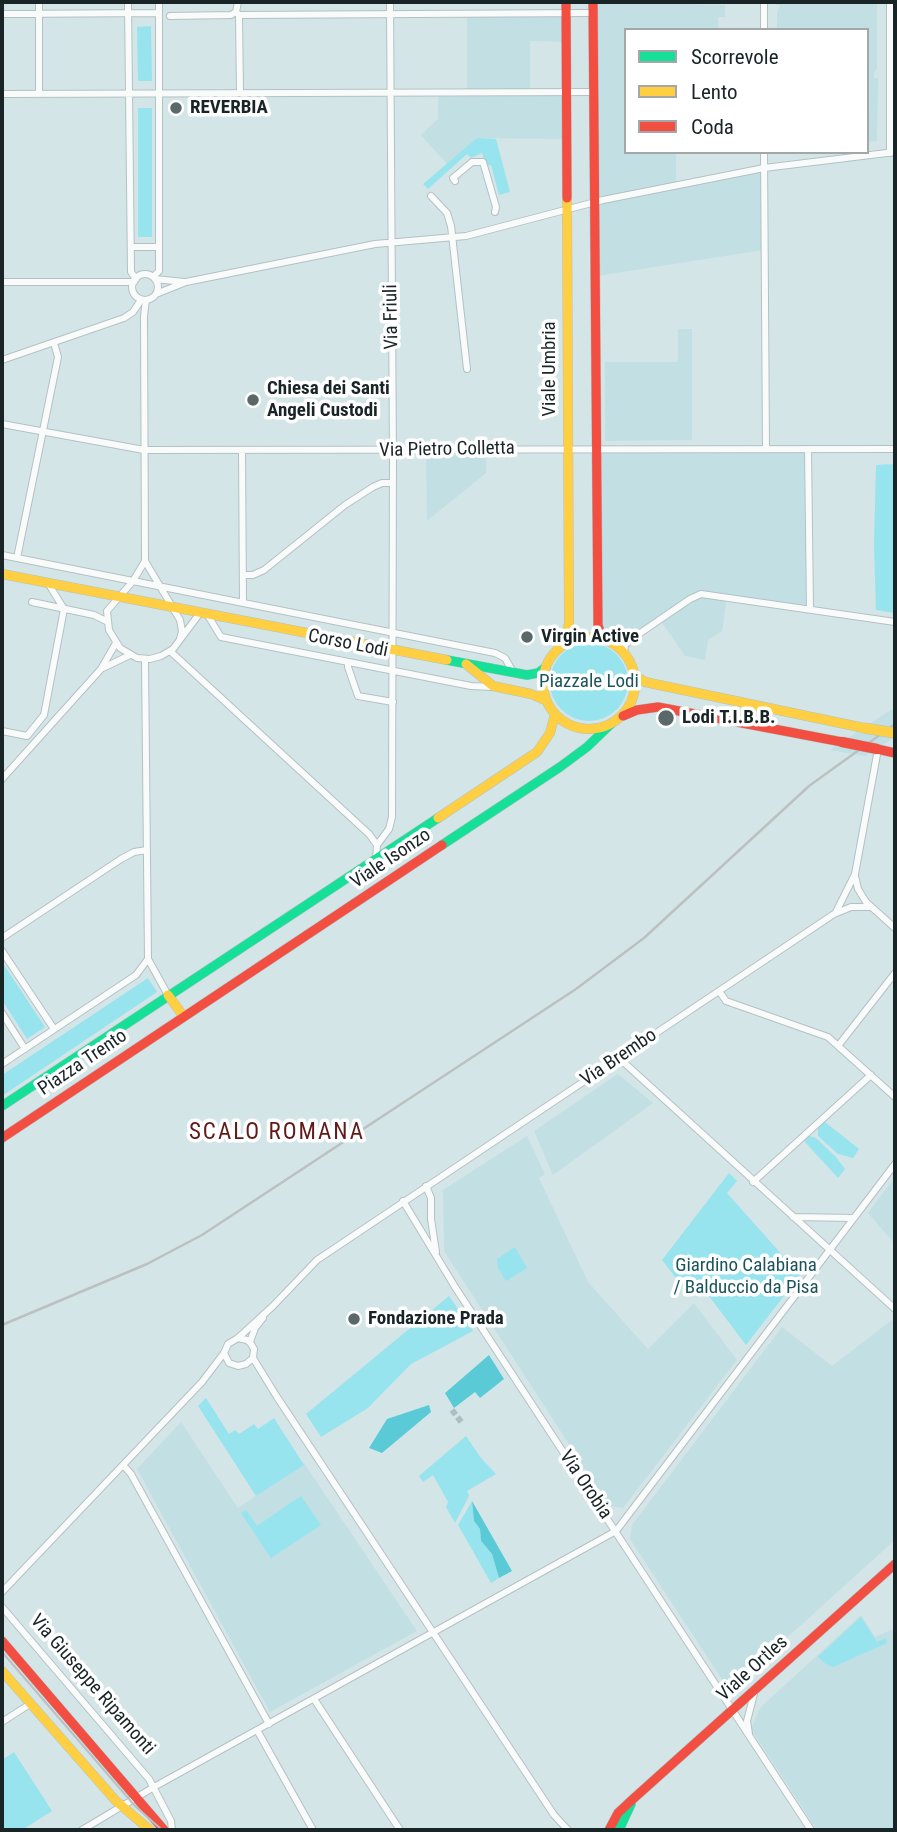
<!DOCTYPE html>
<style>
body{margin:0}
#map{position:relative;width:897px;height:1832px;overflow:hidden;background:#d4e5e7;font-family:"Roboto Condensed",sans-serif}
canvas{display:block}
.frame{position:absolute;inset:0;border:4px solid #192426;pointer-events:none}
.legend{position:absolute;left:624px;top:28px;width:245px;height:126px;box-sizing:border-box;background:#fff;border:2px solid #a3a7a8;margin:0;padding:9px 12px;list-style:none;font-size:21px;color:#192426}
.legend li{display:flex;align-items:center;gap:14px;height:35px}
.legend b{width:35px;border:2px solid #a3a7a8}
</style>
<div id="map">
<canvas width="897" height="1832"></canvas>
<div class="frame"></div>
<ul class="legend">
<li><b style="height:9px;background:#16e098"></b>Scorrevole</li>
<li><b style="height:9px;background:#ffcf43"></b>Lento</li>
<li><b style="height:9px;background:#f24e42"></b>Coda</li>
</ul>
</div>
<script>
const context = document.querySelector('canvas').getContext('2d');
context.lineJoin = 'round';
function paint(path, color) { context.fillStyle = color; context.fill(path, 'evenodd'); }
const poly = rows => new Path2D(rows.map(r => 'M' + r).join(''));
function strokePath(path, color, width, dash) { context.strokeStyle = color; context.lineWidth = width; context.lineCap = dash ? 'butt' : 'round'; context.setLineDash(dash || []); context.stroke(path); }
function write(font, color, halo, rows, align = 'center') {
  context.font = font + ' "Roboto Condensed",sans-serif'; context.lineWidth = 7; context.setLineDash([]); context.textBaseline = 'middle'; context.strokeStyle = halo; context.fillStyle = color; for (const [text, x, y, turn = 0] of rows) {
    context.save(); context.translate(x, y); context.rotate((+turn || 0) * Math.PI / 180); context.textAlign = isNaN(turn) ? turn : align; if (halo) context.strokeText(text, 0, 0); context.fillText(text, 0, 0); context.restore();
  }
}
paint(poly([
 [594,2,725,5,725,17,718,17,719,30,626,30,626,152,676,152,676,184,594,201],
 [776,2,877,2,877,69,874,73,874,78,878,78,877,141,867,142,867,30,777,30,777,13,780,5,776,5],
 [467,14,566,14,566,42,530,41,530,92,467,92],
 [566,93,565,139,477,138,446,166,446,163,421,135,438,119,438,94],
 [762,171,763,250,597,276,595,203],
 [678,329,692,329,692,440,605,441,605,362,678,362],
 [806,451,807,608,727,597,722,631,708,640,705,660,685,656,659,618,619,647,600,637,600,452],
 [486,452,486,473,427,521,426,453],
 [895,707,895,737,865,756,830,750],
 [618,1074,653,1103,553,1175,534,1131],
 [527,1136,545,1174,539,1178,588,1282,648,1349,694,1303,737,1360,623,1508,609,1506,444,1251,443,1190],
 [895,1177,895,1244,868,1213],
 [892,1320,895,1323,895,1540,729,1690,630,1539,632,1525,782,1327,832,1366],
 [181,1422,238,1508,304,1463,417,1631,270,1712,137,1469],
 [861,1615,875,1637,895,1628,895,1830,817,1830,751,1729,760,1708]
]), '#c2dfe3');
paint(poly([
 [151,26,152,81,138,81,137,27],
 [138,108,152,108,152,237,138,237],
 [477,138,496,139,510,192,499,195,491,165,486,166,482,153,471,158,467,154,428,189,423,184],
 [895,464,895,613,876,610,874,546,876,465],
 '550 682a39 39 0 1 1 78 0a39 39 0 1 1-78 0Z',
 [2,962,45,1027,27,1039,2,1000],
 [148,978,157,992,2,1096,2,1075],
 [825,1122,859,1149,853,1158,838,1154,818,1136,818,1128],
 [809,1136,816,1138,836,1157,845,1169,838,1178,804,1141],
 [729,1173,737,1181,727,1193,800,1275,746,1345,699,1283,689,1295,662,1260],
 [515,1247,527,1268,506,1281,498,1268,497,1259],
 [449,1296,473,1331,411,1364,368,1408,321,1437,306,1414],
 [206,1398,229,1434,235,1430,239,1434,254,1424,258,1429,274,1418,304,1465,256,1496,198,1406],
 [466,1436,481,1458,496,1474,467,1491,469,1496,455,1523,446,1507,448,1502,433,1475,423,1482,419,1476],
 [301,1496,321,1525,271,1558,241,1513,246,1510,257,1526],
 [472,1501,474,1521,480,1529,481,1541,492,1554,499,1578,491,1583,458,1525],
 [861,1617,877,1642,886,1638,887,1643,833,1667,826,1664,818,1657],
 [14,1752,52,1811,22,1830,2,1830,2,1760]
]), '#97e4ee');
paint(poly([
 [489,1355,504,1379,480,1398,475,1392,454,1408,445,1393],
 [429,1405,431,1412,382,1453,369,1448,387,1419],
 [472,1501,512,1571,499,1578,492,1554,481,1541,480,1529,474,1521]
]), '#5acad6');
strokePath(poly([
 [452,1410,462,1423]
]), '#afbec0', 6, [6, 3]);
const street = poly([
 [39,2,39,93],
 [128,2,131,272,136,279],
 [890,2,890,153],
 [236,12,239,15,240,93],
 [2,14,159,13],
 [239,15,593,13],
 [170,16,231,15,236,12,238,2],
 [764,30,764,2],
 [2,94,593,92],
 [764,152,766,449],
 [455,181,453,178,472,162,483,162,496,207,495,212],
 [431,196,447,213,451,226,467,369],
 [131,247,159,247],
 '132 287a13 13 0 1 1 26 0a13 13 0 1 1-26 0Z',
 [153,277,159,271,159,2],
 [155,279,184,282],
 [2,282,134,282],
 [156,294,186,282,375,244,466,236,603,200,764,168,895,152],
 [146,300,144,316,145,561,180,620,182,631,180,639],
 [2,360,124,318,133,312,141,300],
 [2,424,144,450,895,449],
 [808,449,810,609],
 [242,451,243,603],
 [2,555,495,653,505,658,513,672],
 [17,558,58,357,54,343],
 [145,561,133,581,107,611,109,630,120,648,137,658,150,659,161,656,173,649,200,613],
 [243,575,253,575,264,570,345,505,373,487,382,483,392,483],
 [48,583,64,609],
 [32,602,94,615,106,621],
 [207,614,221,637,471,686,495,687],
 [170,651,369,834,377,845,376,858],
 [624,653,625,645,630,640,690,599,701,594,895,622],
 [145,660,148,959,168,995],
 [348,662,348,667,358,696,393,702],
 [103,668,130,655],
 [2,731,27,736,44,715,64,609],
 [2,779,101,669,116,643],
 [377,845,389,829,392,817,393,459,390,2],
 [855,876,858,889,866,902,895,928],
 [836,912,855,874,878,749],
 [2,938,121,859,134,852,147,850],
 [2,951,54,1029],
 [719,991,726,1001,828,1037,895,1097],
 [2,1013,25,1049],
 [838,1046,895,973],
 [619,1058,895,1309],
 [2,1064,136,975,148,959],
 [753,1182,871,1075],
 [426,1186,431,1198,431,1219,436,1252],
 [403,1201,455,1287,811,1830],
 [793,1217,854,1218],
 [238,1338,247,1340,251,1344,254,1349,253,1358,277,1397,554,1815,568,1830],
 [250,1342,255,1328,263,1318],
 [224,1353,229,1363,238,1366,246,1364,253,1358],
 [123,1465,131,1474,269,1724],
 [2,1592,202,1382,224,1353,228,1344,238,1338,273,1306,317,1260,834,914,851,907,870,907],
 [2,1607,149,1779,171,1821,172,1830],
 [314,1699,400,1830],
 [2,1722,30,1704],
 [257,1730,313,1830],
 [749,1734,747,1721,755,1690],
 [82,1830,154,1787,616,1531,895,1164]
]);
const fast = poly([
 [447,660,527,675,538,673,546,667],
 [442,845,560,767,587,747,612,723],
 [2,1106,438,818],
 [619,1830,631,1804]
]);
const slow = poly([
 [2,574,447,660],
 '543 683a46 46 0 1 1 92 0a46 46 0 1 1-92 0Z',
 [564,645,569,623,567,198],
 [466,664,493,686,531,694,547,701],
 [634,675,645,682,864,728],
 [438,818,537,752,550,733,555,714],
 [168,995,184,1017],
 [2,1671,116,1801,150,1830]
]);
const jam = poly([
 [566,2,567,198],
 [593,2,598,625,602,639],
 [623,716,637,710,658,707,842,742],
 [877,749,895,753],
 [2,1138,442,845],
 [2,1641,164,1830],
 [609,1830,618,1813,633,1799,895,1564]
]);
strokePath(street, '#b4c1c3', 8);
strokePath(fast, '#b4c1c3', 10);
strokePath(slow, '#b4c1c3', 10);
strokePath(jam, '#b4c1c3', 10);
strokePath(street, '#f9fbfb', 6);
strokePath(fast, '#16e098', 9);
strokePath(slow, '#ffcf43', 9);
strokePath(jam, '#f24e42', 9);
strokePath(poly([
 [2,1652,135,1806,162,1830]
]), '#bcc0c1', 2);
strokePath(poly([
 [2,1325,147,1264,202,1235,576,989,644,938,809,786,895,724]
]), '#bcc0c1', 2.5);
const slowBridge = poly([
 [864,728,895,733]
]);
const jamBridge = poly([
 [842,742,877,749]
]);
strokePath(slowBridge, '#b4c1c3', 11, []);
strokePath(jamBridge, '#b4c1c3', 11, []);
strokePath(slowBridge, '#ffcf43', 10);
strokePath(jamBridge, '#f24e42', 10);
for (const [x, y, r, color] of [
 [176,108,7,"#5a686a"],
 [253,400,7,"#5a686a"],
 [527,637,7,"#5a686a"],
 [666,718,9,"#5a686a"],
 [354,1319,7,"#5a686a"]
]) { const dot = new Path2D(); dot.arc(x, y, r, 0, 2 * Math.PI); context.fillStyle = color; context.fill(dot); strokePath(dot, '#fff', 2.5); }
write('bold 19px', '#192426', '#fff', [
 ["REVERBIA",190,108],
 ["Chiesa dei Santi",267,389],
 ["Angeli Custodi",267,411],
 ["Virgin Active",541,637],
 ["Lodi T.I.B.B.",682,718],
 ["Fondazione Prada",368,1319]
], 'left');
write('19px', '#192426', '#fff', [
 ["Via Friuli",392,317,-91],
 ["Viale Umbria",550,369,-90],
 ["Via Pietro Colletta",447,450,-1],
 ["Corso Lodi",348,644,11],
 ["Viale Isonzo",391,859,-34],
 ["Via Brembo",619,1058,-34],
 ["Piazza Trento",83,1063,-34],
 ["Via Orobia",585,1485,56],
 ["Viale Ortles",753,1669,-42],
 ["Via Giuseppe Ripamonti",92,1685,49]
]);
write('19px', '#1b555c', '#fff', [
 ["Piazzale Lodi",589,682],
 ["Giardino Calabiana",746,1266],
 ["/ Balduccio da Pisa",746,1288]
]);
context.letterSpacing = '2px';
write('23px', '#601b19', '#fff', [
 ["SCALO ROMANA",277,1133]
]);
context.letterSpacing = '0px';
</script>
